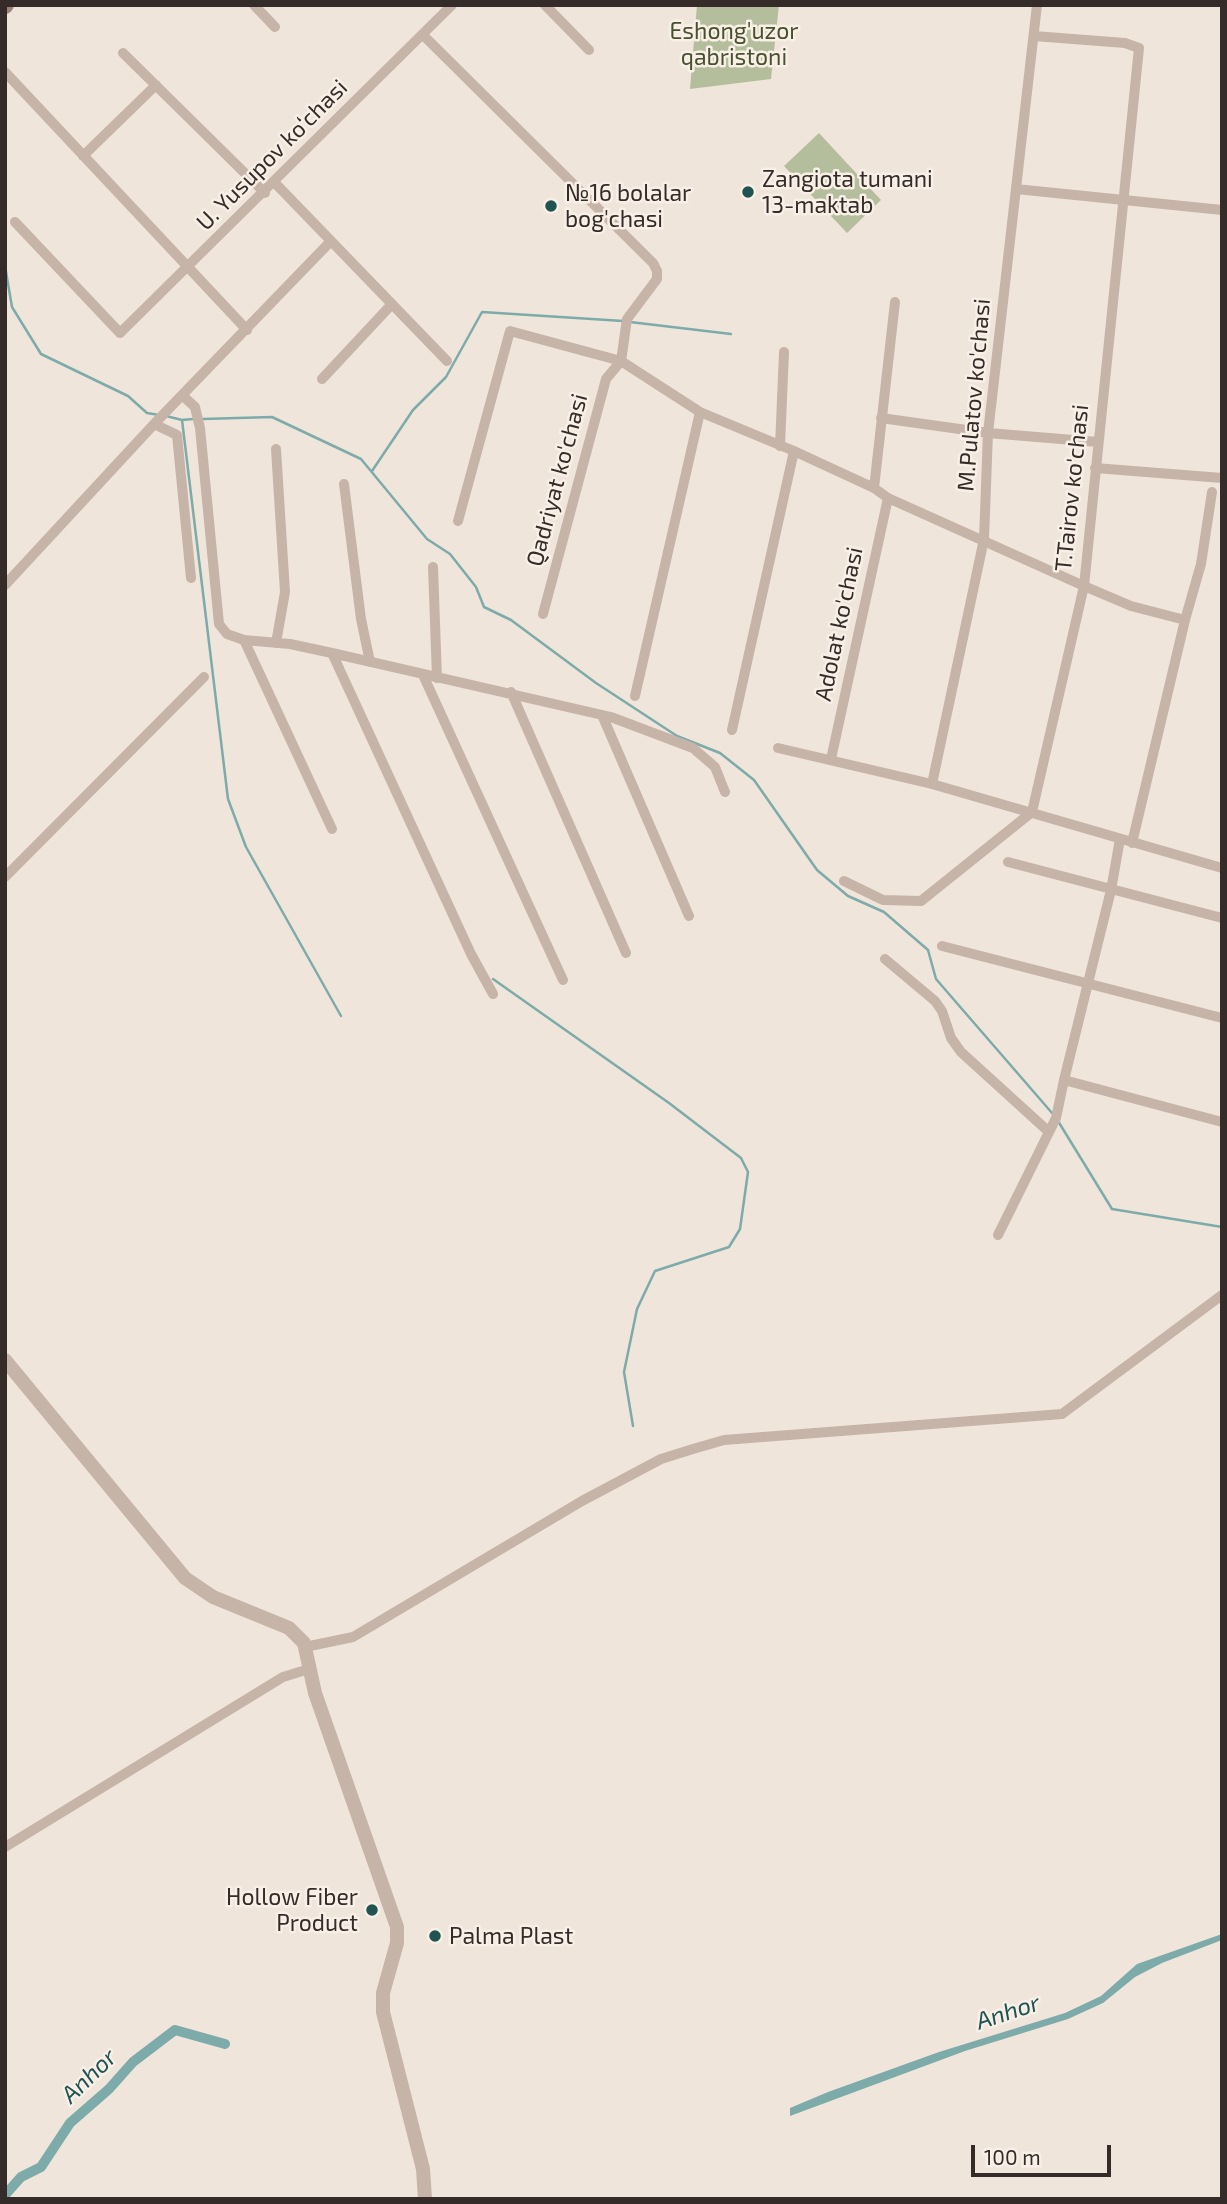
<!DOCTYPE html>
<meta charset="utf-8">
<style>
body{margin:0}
#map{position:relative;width:1227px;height:2204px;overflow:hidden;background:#f0e5db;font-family:"Exo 2",sans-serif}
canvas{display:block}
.frame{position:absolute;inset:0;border:7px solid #352b28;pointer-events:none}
.scale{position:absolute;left:971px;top:2145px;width:140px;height:32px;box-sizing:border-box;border:4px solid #352b28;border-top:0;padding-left:9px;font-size:21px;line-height:24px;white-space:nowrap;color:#352b28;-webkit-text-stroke:5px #f8efe7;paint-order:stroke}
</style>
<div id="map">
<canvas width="1227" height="2204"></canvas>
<div class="frame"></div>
<div class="scale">100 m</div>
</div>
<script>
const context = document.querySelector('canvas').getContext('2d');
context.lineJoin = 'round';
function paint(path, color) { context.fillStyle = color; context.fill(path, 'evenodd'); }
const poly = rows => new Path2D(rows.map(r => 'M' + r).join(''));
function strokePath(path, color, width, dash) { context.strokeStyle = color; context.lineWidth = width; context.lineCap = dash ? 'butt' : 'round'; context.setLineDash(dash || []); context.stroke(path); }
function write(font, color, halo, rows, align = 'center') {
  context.font = font + ' "Exo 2",sans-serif'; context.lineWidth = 5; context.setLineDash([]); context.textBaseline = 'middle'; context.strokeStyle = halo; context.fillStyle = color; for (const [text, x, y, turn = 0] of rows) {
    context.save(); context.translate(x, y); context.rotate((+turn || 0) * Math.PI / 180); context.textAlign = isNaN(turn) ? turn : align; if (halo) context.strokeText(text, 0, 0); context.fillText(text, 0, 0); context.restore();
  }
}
paint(poly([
 [697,5,779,5,771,79,690,89],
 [819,133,881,200,847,233,784,166]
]), '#b5be9c');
paint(poly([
 [1222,1934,1222,1940,1162,1963,1135,1977,1103,2003,1068,2019,965,2051,790,2116,790,2108,828,2092,939,2052,1065,2013,1101,1996,1137,1964]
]), '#7cabaa');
strokePath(poly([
 [5,266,12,307,41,354,128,396,147,413,159,415],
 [630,322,731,334],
 [166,416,182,420,228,799,246,847,341,1016],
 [203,419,272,417,361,459,427,539,450,554,476,587,484,607,511,620,596,683,677,736,720,753,754,780,817,870,848,896,884,912,928,950,936,979,1052,1113],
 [182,420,193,419],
 [372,471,413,410,446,377,482,312,623,321],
 [493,979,669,1103,741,1158,748,1172,740,1229,729,1247,655,1271,637,1309,624,1372,633,1426],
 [1058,1121,1112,1209,1222,1227]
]), '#7cabaa', 2.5);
strokePath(poly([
 [5,2195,21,2177,41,2167,70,2123,109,2089,133,2062,175,2030,225,2044]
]), '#7cabaa', 10);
strokePath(poly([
 [254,5,275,27],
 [545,5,589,50],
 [423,35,653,263,657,271,657,279,627,319,621,361,606,379,543,614],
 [123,53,265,193],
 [5,72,247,330],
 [83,156,156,85],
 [275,183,447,361],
 [1016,189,1222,210],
 [15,222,120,333,452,5],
 [322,379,392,304],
 [182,395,195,407,200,428,219,624,227,634,244,640,290,644,332,653,611,717,693,748,715,767,725,792],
 [881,418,988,433,1098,442],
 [154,424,177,435,191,578],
 [780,446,784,352],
 [1095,468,1222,478],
 [344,484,361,619,370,662],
 [874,488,895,302],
 [458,521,510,331,621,361,700,412,794,451,874,488,888,498,1084,586,1131,606,1185,620,1132,843],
 [433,567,437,678],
 [5,585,156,422,331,241],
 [1185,620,1201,564,1212,492],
 [244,640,332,829],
 [276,643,285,592,276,449],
 [332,653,471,954,493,994],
 [423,675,563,980],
 [511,692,626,953],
 [635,696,700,412],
 [602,715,689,916],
 [732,730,794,451],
 [778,748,932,784,1222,868],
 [831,759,888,498],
 [932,784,984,539,988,433,1037,5],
 [1120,839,1111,890,1064,1080,1222,1122],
 [1008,862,1222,918],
 [5,877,204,677],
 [844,881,883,900,921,901,1032,812,1084,586,1139,48,1125,43,1034,36],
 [942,946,1222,1018],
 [885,959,935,1001,942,1011,951,1038,961,1052,1049,1132],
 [998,1235,1056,1118,1064,1080],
 [305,1647,353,1637,582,1501,661,1459,693,1449,724,1440,1062,1414,1222,1295],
 [5,1847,283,1677,309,1669]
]), '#c7b4a8', 10);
strokePath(poly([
 [5,1360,185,1578,213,1597,289,1628,304,1643,315,1693,397,1927,397,1943,383,1993,383,2012,423,2169,425,2199]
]), '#c7b4a8', 14);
strokePath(poly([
 [5,6,6,5]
]), '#9b8379', 16);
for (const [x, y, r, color] of [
 [748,192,7,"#205453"],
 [551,206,7,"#205453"],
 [372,1910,7,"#205453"],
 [435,1936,7,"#205453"]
]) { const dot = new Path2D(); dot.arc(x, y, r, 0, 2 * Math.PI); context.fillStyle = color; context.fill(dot); strokePath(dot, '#f8efe7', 2.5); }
write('23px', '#47512d', '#f8efe7', [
 ["Eshong'uzor",734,31],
 ["qabristoni",734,57]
]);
write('23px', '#352b28', '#f8efe7', [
 ["U. Yusupov ko‘chasi",272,155,-45],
 ["M.Pulatov ko'chasi",974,395,-85],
 ["Qadriyat ko'chasi",557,480,-75],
 ["T.Tairov ko'chasi",1072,488,-84],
 ["Adolat ko'chasi",839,624,-78]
]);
write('23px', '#352b28', '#f8efe7', [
 ["Zangiota tumani",762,179],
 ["13-maktab",762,205],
 ["№16 bolalar",565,193],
 ["bog'chasi",565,219],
 ["Hollow Fiber",358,1897,"right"],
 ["Product",358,1923,"right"],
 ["Palma Plast",449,1936]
], 'left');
write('italic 24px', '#205453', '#f8efe7', [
 ["Anhor",1008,2012,-18],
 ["Anhor",89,2076,-44]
]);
</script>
